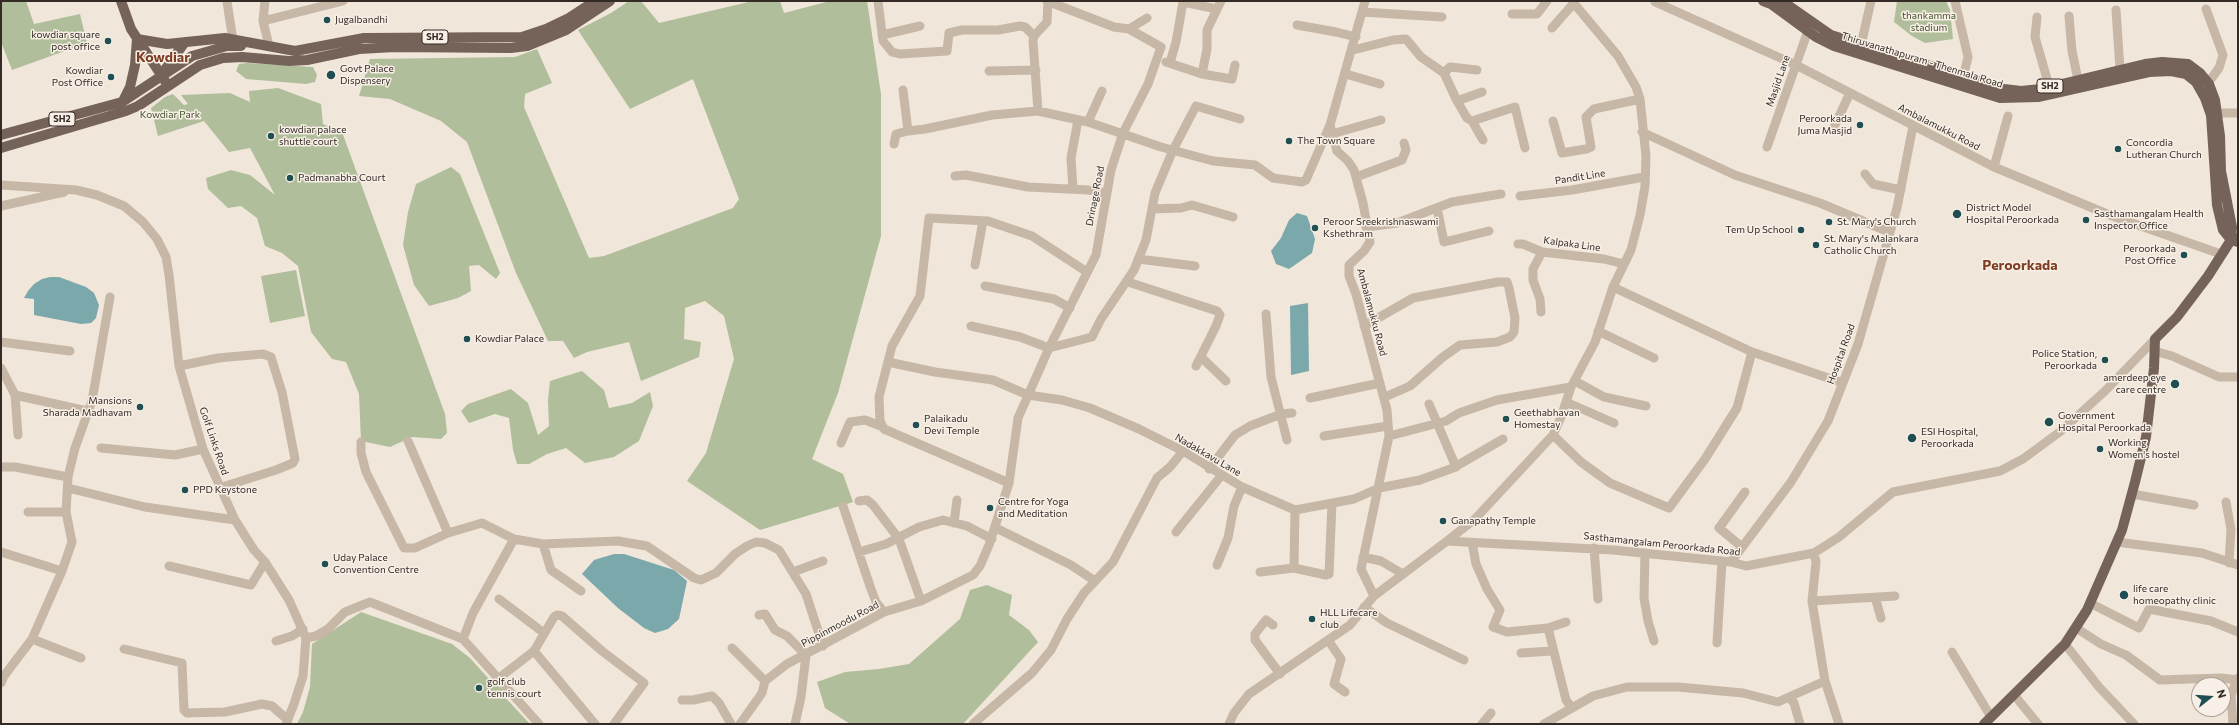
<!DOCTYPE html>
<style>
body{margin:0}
#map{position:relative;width:2239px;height:725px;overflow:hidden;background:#f0e6da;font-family:Commissioner,sans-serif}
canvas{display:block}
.frame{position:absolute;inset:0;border:2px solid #342b27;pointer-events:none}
.north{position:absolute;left:2191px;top:677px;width:40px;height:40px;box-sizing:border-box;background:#f8f0e6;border:1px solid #aaa19a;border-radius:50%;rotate:73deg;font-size:11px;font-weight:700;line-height:16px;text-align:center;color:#342b27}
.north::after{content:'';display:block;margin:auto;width:14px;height:18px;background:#1f4e53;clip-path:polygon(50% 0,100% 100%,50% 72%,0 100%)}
</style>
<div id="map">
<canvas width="2239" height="725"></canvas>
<div class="frame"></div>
<div class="north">N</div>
</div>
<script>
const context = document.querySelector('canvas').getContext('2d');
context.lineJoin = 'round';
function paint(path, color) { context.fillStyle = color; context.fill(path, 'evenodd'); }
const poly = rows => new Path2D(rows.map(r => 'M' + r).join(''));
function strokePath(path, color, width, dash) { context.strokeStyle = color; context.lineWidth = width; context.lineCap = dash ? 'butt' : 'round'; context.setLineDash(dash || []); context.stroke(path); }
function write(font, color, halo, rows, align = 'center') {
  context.font = font + ' Commissioner,sans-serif'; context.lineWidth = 3; context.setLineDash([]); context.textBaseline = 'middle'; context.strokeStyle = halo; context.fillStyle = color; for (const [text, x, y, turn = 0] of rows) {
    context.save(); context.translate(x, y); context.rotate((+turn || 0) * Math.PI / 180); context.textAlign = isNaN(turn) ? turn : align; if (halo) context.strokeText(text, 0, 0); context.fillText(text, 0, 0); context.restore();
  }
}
paint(poly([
 [1,1,26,1,34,24,80,14,87,43,12,70,1,42],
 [629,1,641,1,659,23,753,1,780,1,784,13,830,1,867,1,881,94,881,236,838,393,812,459,843,474,853,502,760,530,687,481,706,453,734,359,724,316,705,301,685,308,684,339,701,342,699,357,641,381,629,342,587,352,574,358,563,341,548,341,516,273,467,142,441,121,390,99,359,96,370,59,515,57,537,49,552,83,525,94,524,107,589,258,604,256,733,208,739,199,693,79,630,109,578,30,611,13],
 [1897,1,1946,1,1950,10,1953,39,1925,43,1912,36,1894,22],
 [247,63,313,67,317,75,315,82,306,84,246,79,236,71,239,64],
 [278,88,321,104,323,124,342,132,445,414,447,433,441,439,412,437,390,447,361,441,359,394,346,362,332,359,311,332,298,266,282,253,265,246,257,218,241,206,228,208,208,189,206,178,231,170,250,175,275,195,250,148,229,152,204,121,158,136,151,108,165,97,173,94,184,105,188,104,181,95,230,93,250,102,249,91],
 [451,167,460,174,500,273,496,279,479,265,469,266,471,291,458,298,429,306,414,285,403,245,408,212,416,184],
 [296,270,305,316,270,323,261,276],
 [582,371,604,390,609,408,632,403,650,392,653,406,639,441,614,457,585,463,566,448,547,454,529,464,517,464,513,450,509,418,495,414,469,423,461,411,468,404,511,389,528,403,538,435,549,426,548,400,550,381],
 [987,585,1012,595,1009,615,1029,630,1038,642,963,724,850,724,825,708,817,682,845,672,879,669,909,664,960,619,970,590],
 [361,612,452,644,470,658,489,679,503,690,501,693,530,724,297,724,303,712,310,687,312,644]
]), '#b1be9b');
paint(poly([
 [1297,213,1307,216,1315,239,1312,253,1289,269,1276,264,1271,251,1281,238,1289,220],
 [50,277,59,277,86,287,94,293,99,305,96,318,91,323,81,324,34,315,34,299,24,298,28,291,34,284,42,279],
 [1308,303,1309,371,1291,375,1290,306],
 [614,554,624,554,674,570,687,581,679,619,668,629,655,633,644,628,618,608,582,574,594,560]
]), '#7aa8ab');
strokePath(poly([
 [265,1,263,21,269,46],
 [878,1,883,41,892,52,900,54,947,51,949,33,962,30,998,30,1020,26,1025,27,1034,36],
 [1365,1,1330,125,1337,151,1348,161,1354,170,1363,203,1370,242,1364,251,1349,265,1349,276,1356,294,1387,410,1389,436,1361,569,1374,596],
 [1955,1,1968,57,1962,82],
 [227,2,233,40],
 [1655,2,1796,65,1994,167,2112,216,2221,254],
 [2206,9,2223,55,2219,68,2208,83],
 [2116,10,2120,69],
 [1362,12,1442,17],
 [1512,14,1537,14,1547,1],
 [2069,16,2072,51,2078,80],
 [2037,17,2035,37,2049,86],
 [263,21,343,1],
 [1297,25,1336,32,1356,37],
 [1552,28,1574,3],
 [1129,29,1147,18],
 [882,35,920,26],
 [1861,45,1871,1],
 [1353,50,1393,40,1406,39,1421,57,1444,73,1457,101,1467,118,1472,121,1483,140],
 [1166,62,1202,74,1232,79,1235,65],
 [1170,63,1176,42,1183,2,1217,9],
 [989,71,1036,70],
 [1444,73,1450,67,1477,70],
 [1202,74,1207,49,1207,30,1221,1],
 [1346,74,1380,84],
 [903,90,908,131],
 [1457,101,1482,92],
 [1038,111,1033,41,1034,36,1047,22,1048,1],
 [2218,113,2238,113],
 [1472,121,1515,107,1525,148],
 [1553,121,1562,153,1586,149,1591,147,1586,117,1594,109,1640,99],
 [1088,122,1102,91],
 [1834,127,1850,93],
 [1642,132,1735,175,1820,203,1889,232],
 [1332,134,1381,120],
 [894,144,896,134,908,131,925,129,992,115,1038,111,1088,122,1161,147,1213,161,1255,165,1273,178,1302,182,1306,180,1330,125],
 [1767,147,1810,25],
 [1994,167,2008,116],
 [1865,174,1873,184,1901,190],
 [955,176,966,175,1028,187,1088,190,1101,192,1106,195],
 [1356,177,1402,160,1406,150,1404,143],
 [1,185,76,190,97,195,124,206,143,222,157,239,166,257,169,275,179,366,203,449,235,520,254,550,265,562,289,600,306,638,303,676,294,704,286,724],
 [1073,189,1071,158,1078,120],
 [1520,196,1572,190,1644,177],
 [1,206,64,192],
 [1437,208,1444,242,1489,231],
 [1152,209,1181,208,1192,205,1233,217],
 [1366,227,1397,223,1452,202,1501,194],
 [1518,244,1523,244,1542,252,1604,259,1624,264],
 [1138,259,1195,266],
 [975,265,983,221],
 [1128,282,1217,311,1220,315,1216,326,1196,366],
 [985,286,1054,299,1070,308],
 [1613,287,1752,352,1843,383],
 [1541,312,1540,299,1533,280,1533,269,1542,252],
 [1266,314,1271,377,1287,440],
 [971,326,1020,337,1049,348,1092,337,1101,319,1134,270,1146,240,1155,193,1173,150,1196,106,1240,119],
 [1364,326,1413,298,1498,282,1507,282,1509,288,1515,318,1514,332,1510,337,1497,342,1460,345,1443,357,1410,386,1385,397],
 [1598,331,1654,358],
 [1,342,70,351],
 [2154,351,2172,356,2219,377,2238,377],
 [1201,357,1226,381],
 [888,362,935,372,993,380,1028,395,1062,400,1090,408,1139,429,1183,451,1242,487,1295,510,1354,499,1379,488,1420,480,1453,468,1503,439],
 [179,366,218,358,263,354,271,357,275,370,282,392,295,459,293,463,276,470,219,488],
 [1,368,15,395,87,411],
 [1575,381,1604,397,1646,406],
 [15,395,18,435],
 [1310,398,1380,383],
 [1566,402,1614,423],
 [1429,404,1456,467],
 [1553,435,1581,462,1610,483,1669,508,1705,459,1737,408,1752,352],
 [1324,436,1388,426],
 [1389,436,1446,421,1459,413,1497,400,1571,387],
 [408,441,448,533],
 [361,442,361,453,366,472,404,548,415,548,448,533,482,523,514,539,543,544,618,541,647,546,694,578,701,580,716,573,735,554,747,546,756,542,765,543,779,550,806,594,823,646],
 [841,443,850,422,865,420,883,427],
 [101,448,175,455,203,449],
 [1,467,15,467,68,477],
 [1209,469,1235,435,1250,426,1281,414,1292,413],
 [1009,483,884,429,880,421,879,397,892,346,920,296,929,218,988,221,1032,236,1087,272],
 [68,488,145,507,235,520],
 [2132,494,2194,505],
 [859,501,867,500,873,505,899,539,921,601],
 [2226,502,2231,529,2229,563],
 [843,506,871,589,876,602,884,612],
 [28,512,66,512],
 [954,523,957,500],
 [996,528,1071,565,1095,581],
 [1176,532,1221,476],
 [1447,541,1475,519,1553,435,1561,417,1571,387,1595,342,1613,287,1631,250,1640,215,1645,186,1646,156,1640,99,1636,87,1618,56,1572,1],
 [2117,542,2202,553,2238,565],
 [1472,543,1476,564,1487,589,1500,610,1493,627,1507,632,1548,628,1566,700,1572,708],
 [543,544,551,570,581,591],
 [1742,547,1719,528,1745,492],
 [1594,548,1598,599],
 [1,552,62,571],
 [859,552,886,544,919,527,943,520,967,526,992,539],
 [1645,553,1644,598,1648,621,1654,641],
 [1814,553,1816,562,1812,601,1825,681,1839,724],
 [1363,557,1381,561,1403,574],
 [1731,562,1791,482,1828,421,1858,344,1897,208,1913,126],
 [1217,565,1228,538,1234,506,1242,487],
 [169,566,251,585,265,562],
 [1294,568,1326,575,1329,574,1332,503],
 [793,572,823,561],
 [1260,572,1294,568,1295,510],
 [1875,597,1881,618],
 [499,599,544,633],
 [1812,601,1895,596],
 [2090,603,2139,628,2149,609,2211,621,2238,632],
 [1364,607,1387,623,1464,660],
 [759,615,765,614,775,630,787,636,806,655,801,697,795,724],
 [1273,625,1266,620,1255,634,1255,640,1280,674],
 [1548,628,1566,622],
 [2076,628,2101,644,2126,655,2160,680,2221,678,2238,680],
 [306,638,316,636,328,629,345,612,370,602,463,639,539,724],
 [32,639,81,658],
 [463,639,473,613,514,539],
 [1328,640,1341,659,1334,684,1345,692],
 [276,641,292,636,303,629],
 [1717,643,1722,561],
 [2065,644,2099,687,2134,724],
 [732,648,765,681],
 [124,649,182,663,184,710,187,713,225,712,262,704,272,706,288,720],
 [534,651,595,724],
 [1952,652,1991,717],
 [1521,653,1552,651],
 [499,678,534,651,554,617,557,615,562,616,602,651,644,683,614,724],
 [1,683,4,676,32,639,62,571,72,542,66,512,68,477,75,448,92,401,110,297],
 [2015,696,2038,724],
 [682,700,693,700,712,696,719,703,731,724],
 [740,724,762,693,765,681,787,664,884,612,921,601,973,575,980,566,989,545,1009,483,1018,418,1049,348,1096,255,1111,170,1123,133,1148,84,1161,47,1129,29,1114,27,1047,1],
 [973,724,1032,673,1051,650,1067,619,1084,593,1113,562,1157,478,1170,467,1183,451],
 [1229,724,1234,713,1249,694,1350,625,1374,596,1447,541,1613,550,1731,562,1746,566,1814,553,1839,537,1893,492,2000,471,2023,459,2061,431,2105,391,2155,339],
 [1482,724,1491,713],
 [1544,724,1593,696,1627,687,1678,687,1743,693,1778,702,1789,697],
 [1800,724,1794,703,1789,697,1825,681],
 [2233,724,2231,695,2238,678]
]), '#c7b7a6', 9);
strokePath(poly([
 [121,1,131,29,165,81],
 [1763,1,1771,4,1816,37,1834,46,2000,98,2038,97,2149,72,2171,71,2186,74,2196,82,2205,98,2211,115,2217,205,2223,230,2231,240,2238,242],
 [1782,1,1831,35,2004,89,2021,91,2041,89,2145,64,2162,62,2188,64,2200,73,2209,84,2215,100,2220,136,2221,171,2232,227,2231,240],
 [137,39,167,44,225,38,295,51,364,38,522,37,546,29,569,18,595,1],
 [164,71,185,42],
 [123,101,130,87,135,65,137,39],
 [1,135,122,102,192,56,227,46,241,46],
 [1,148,126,111,138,106,200,65,223,58,242,57,289,61,307,60,359,49,395,47,511,48,527,46,566,30,610,1],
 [1984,724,2065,644,2087,610,2122,530,2135,482,2146,437,2154,368,2155,339,2177,317,2208,276,2231,240,2235,238]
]), '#756359', 10);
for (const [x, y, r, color] of [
 [327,20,4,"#1f4e53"],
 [108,41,4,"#1f4e53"],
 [331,75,5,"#1f4e53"],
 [111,77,4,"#1f4e53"],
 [1860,125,4,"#1f4e53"],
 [271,136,4,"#1f4e53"],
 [1289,141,4,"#1f4e53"],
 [2118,149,4,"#1f4e53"],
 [290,178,4,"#1f4e53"],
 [1957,214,5,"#1f4e53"],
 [2086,220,4,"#1f4e53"],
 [1829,222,4,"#1f4e53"],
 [1315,228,4,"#1f4e53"],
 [1801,230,4,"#1f4e53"],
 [1816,245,4,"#1f4e53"],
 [2184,255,4,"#1f4e53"],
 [467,339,4,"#1f4e53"],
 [2105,360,4,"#1f4e53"],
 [2175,384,5,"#1f4e53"],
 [140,407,4,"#1f4e53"],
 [1506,419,4,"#1f4e53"],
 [2049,422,5,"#1f4e53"],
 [916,425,4,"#1f4e53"],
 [1912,438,5,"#1f4e53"],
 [2100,449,4,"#1f4e53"],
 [185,490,4,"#1f4e53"],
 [990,508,4,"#1f4e53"],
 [1443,521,4,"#1f4e53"],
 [325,564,4,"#1f4e53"],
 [2124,595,5,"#1f4e53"],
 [1312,619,4,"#1f4e53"],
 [479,688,4,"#1f4e53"]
]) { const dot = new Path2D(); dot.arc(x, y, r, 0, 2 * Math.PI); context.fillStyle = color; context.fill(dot); strokePath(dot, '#f8f0e6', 1.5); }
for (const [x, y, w] of [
 [435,37,26],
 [2050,86,26],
 [62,119,26]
]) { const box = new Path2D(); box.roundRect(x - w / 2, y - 7, w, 14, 3); context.fillStyle = '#f8f0e6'; context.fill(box); strokePath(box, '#342b27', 1); }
write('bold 9px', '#342b27', null, [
 ["SH2",435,37],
 ["SH2",2050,86],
 ["SH2",62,119]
]);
write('10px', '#42512c', '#f8f0e6', [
 ["thankamma",1929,16],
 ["stadium",1929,28],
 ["Kowdiar Park",170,115]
]);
write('10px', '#342b27', '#f8f0e6', [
 ["Jugalbandhi",335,20],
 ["kowdiar square",100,35,"right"],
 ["post office",100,47,"right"],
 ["Govt Palace",340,69],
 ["Dispensery",340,81],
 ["Kowdiar",103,71,"right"],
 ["Post Office",103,83,"right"],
 ["Peroorkada",1852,119,"right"],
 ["Juma Masjid",1852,131,"right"],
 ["kowdiar palace",279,130],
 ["shuttle court",279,142],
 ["The Town Square",1297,141],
 ["Concordia",2126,143],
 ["Lutheran Church",2126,155],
 ["Padmanabha Court",298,178],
 ["District Model",1966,208],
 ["Hospital Peroorkada",1966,220],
 ["Sasthamangalam Health",2094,214],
 ["Inspector Office",2094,226],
 ["Peroor Sreekrishnaswami",1323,222],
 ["Kshethram",1323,234],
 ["St. Mary's Church",1837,222],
 ["Tem Up School",1793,230,"right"],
 ["St. Mary's Malankara",1824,239],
 ["Catholic Church",1824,251],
 ["Peroorkada",2176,249,"right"],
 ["Post Office",2176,261,"right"],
 ["Kowdiar Palace",475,339],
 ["Police Station,",2097,354,"right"],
 ["Peroorkada",2097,366,"right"],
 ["amerdeep eye",2166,378,"right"],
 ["care centre",2166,390,"right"],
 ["Mansions",132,401,"right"],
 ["Sharada Madhavam",132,413,"right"],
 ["Geethabhavan",1514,413],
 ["Homestay",1514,425],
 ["Government",2058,416],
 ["Hospital Peroorkada",2058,428],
 ["Palaikadu",924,419],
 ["Devi Temple",924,431],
 ["ESI Hospital,",1921,432],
 ["Peroorkada",1921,444],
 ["Working",2108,443],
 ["Women's hostel",2108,455],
 ["PPD Keystone",193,490],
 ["Centre for Yoga",998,502],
 ["and Meditation",998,514],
 ["Ganapathy Temple",1451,521],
 ["Uday Palace",333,558],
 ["Convention Centre",333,570],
 ["life care",2133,589],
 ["homeopathy clinic",2133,601],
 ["HLL Lifecare",1320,613],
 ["club",1320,625],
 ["golf club",487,682],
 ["tennis court",487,694]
], 'left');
write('10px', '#342b27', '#f8f0e6', [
 ["Thiruvanathapuram - Thenmala Road",1922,60,17],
 ["Masjid Lane",1778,81,-71],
 ["Ambalamukku Road",1939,127,27],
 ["Pandit Line",1580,177,-9],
 ["Drinage Road",1095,196,-79],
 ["Kalpaka Line",1572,244,8],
 ["Ambalamukku Road",1372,312,75],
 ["Hospital Road",1841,354,-70],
 ["Golf Links Road",214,441,71],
 ["Nadakkavu Lane",1208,455,30],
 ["Sasthamangalam Peroorkada Road",1662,544,6],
 ["Pippinmoodu Road",840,624,-28]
]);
write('bold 14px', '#7f3d24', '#f8f0e6', [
 ["Kowdiar",163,57],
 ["Peroorkada",2020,265]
]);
</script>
